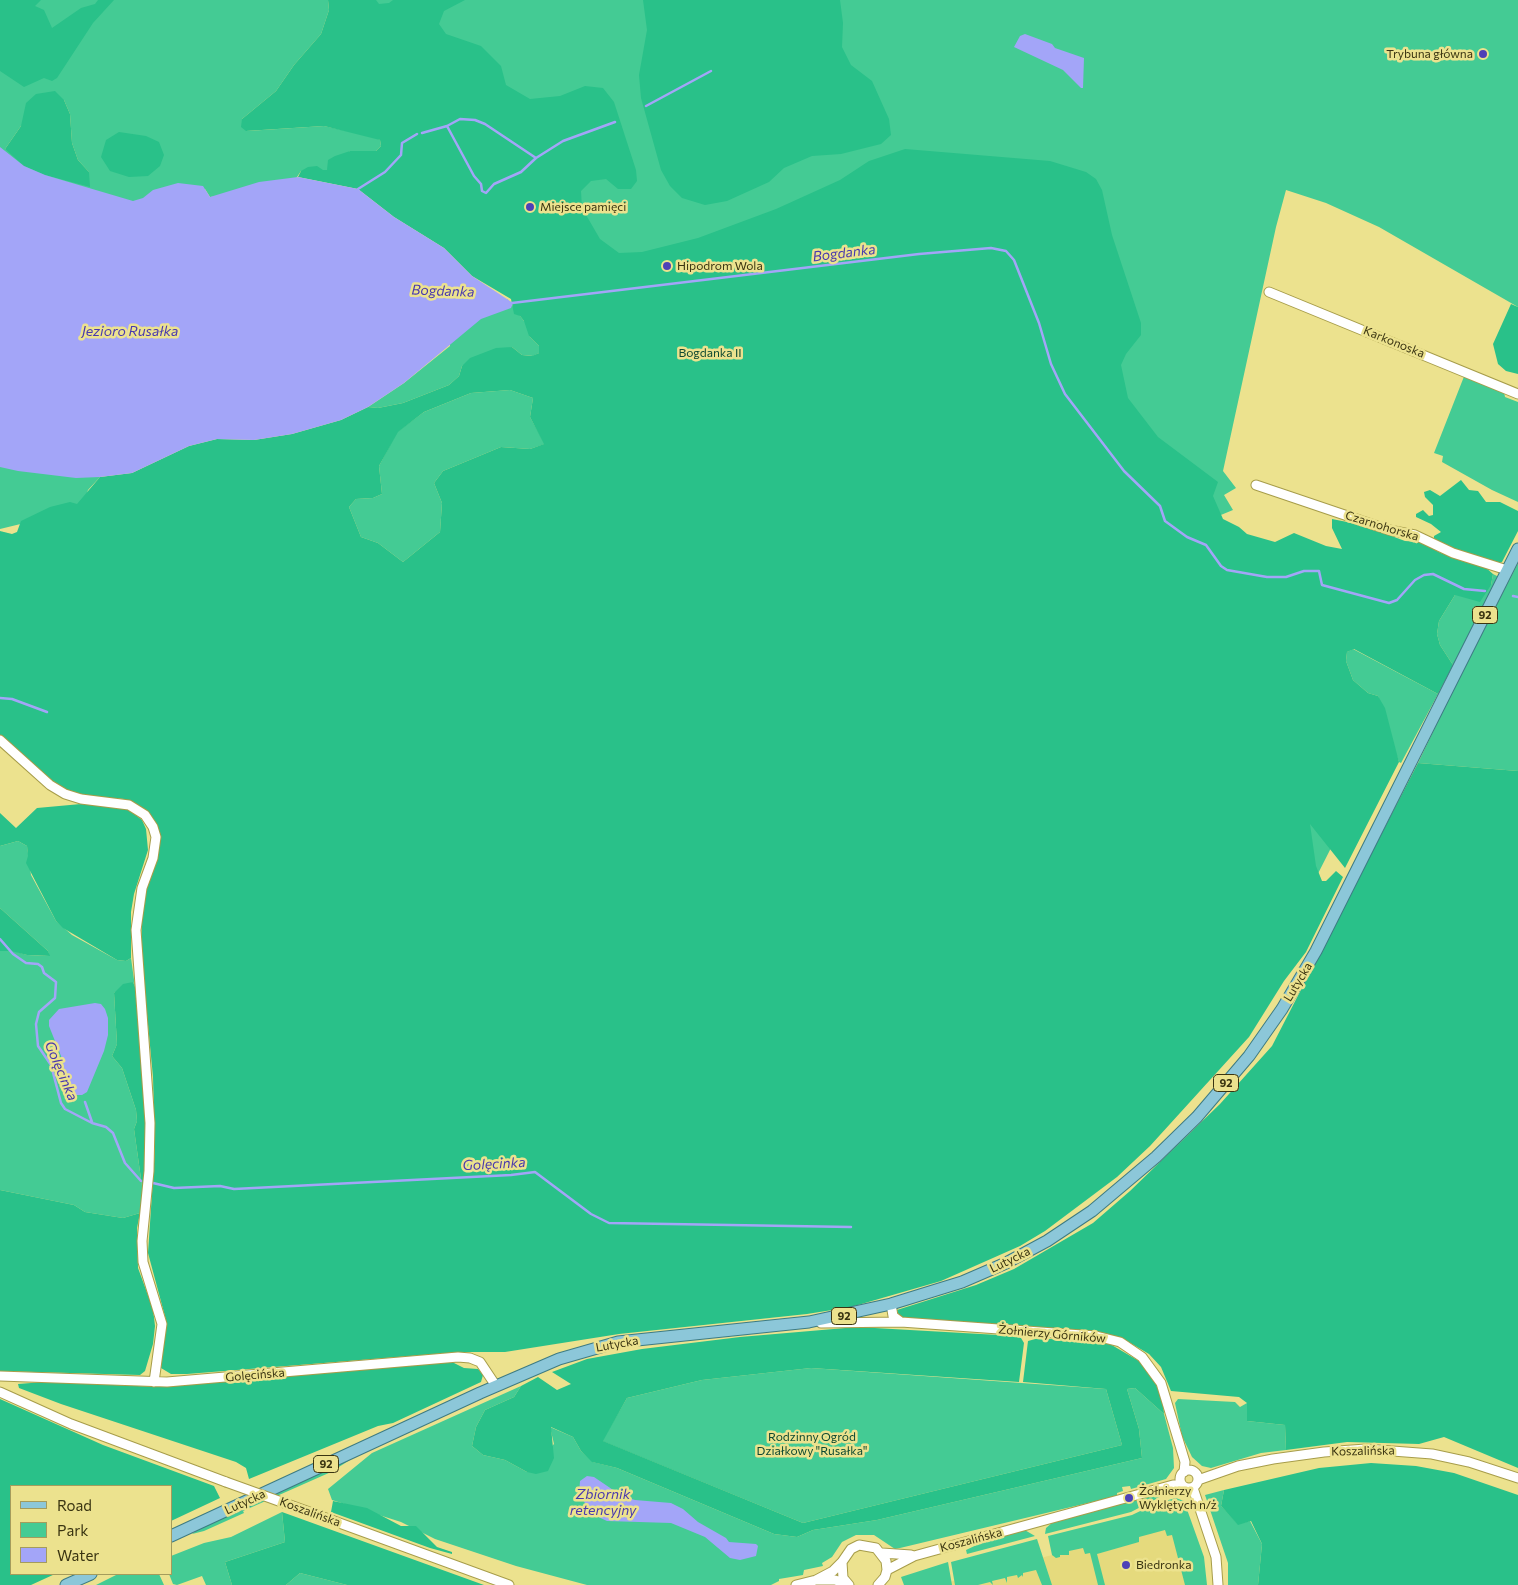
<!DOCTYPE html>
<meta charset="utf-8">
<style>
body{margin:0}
#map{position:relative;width:1518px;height:1585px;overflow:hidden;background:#ece28e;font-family:Commissioner,sans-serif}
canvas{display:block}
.legend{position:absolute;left:10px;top:1485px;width:162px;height:90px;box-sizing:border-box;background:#ece28e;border:1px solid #a49c5c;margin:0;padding:6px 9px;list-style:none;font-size:15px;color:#393411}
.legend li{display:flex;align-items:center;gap:10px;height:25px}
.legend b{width:25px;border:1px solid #a49c5c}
</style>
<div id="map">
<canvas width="1518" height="1585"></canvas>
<ul class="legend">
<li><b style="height:6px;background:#8cc7d9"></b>Road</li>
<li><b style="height:14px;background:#44cb94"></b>Park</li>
<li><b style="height:14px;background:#a3a5f8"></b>Water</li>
</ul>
</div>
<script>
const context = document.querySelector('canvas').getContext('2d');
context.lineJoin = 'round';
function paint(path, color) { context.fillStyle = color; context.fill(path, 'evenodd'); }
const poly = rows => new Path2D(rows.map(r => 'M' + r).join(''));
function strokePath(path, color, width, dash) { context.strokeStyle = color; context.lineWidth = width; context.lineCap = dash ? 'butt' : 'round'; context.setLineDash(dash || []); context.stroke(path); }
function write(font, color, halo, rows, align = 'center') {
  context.font = font + ' Commissioner,sans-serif'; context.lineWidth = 5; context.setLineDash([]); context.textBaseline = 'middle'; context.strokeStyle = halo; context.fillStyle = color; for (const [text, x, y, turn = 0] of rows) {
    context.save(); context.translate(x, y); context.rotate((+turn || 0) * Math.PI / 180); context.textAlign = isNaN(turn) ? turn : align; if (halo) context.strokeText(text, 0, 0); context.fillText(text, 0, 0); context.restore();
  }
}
paint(poly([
 [1170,1524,1196,1585,938,1585]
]), '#e5da7d');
paint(poly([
 [0,0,328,0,329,10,321,34,294,65,276,91,242,119,247,131,324,126,375,137,380,140,381,146,376,151,350,151,327,170,301,171,295,180,224,196,210,197,205,189,157,212,0,165],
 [64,100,70,114,72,143,78,160,89,172,5,149,21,126],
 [370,0,1518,0,1518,307,1379,227,1326,203,1286,190,1276,227,1223,471,1236,488,1224,495,1233,510,1216,517,1324,687,1393,744,1378,696,1368,693,1353,680,1346,661,1347,652,1353,649,1438,694,1401,763,1399,762,1393,745,1366,779,1299,911,630,389,529,336,539,346,539,353,533,356,522,355,512,347,462,366,459,376,449,385,403,403,378,408,368,407,404,383,450,346,450,331,507,299,524,321,525,308],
 [1465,374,1504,392,1505,397,1518,402,1518,502,1492,490,1442,462,1443,456,1434,453],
 [510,390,533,398,530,417,545,444,530,449,501,447,443,471,434,483,442,503,440,532,403,562,378,543,361,537,349,507,356,499,373,498,382,494,379,466,397,432,424,412,471,393],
 [0,455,99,473,100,477,88,490,84,503,74,511,0,529],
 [1518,563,1518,771,1418,763,1456,684],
 [1493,574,1499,577,1453,665,1440,645,1437,634,1439,621,1455,595,1491,585],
 [18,841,27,846,31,875,56,921,72,935,117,960,126,961,131,958,135,987,133,982,114,993,117,1044,112,1056,122,1068,136,1110,137,1121,134,1129,143,1193,140,1213,123,1218,85,1212,74,1205,0,1190,0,951,11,950,27,955,49,956,48,951,0,908,0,846],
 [811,1368,1106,1389,1122,1445,803,1523,602,1441,627,1398,702,1380],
 [521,1386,514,1397,485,1410,476,1427,472,1446,483,1455,505,1460,527,1472,554,1444,550,1427,573,1437,581,1451,593,1462,617,1468,774,1534,797,1537,813,1530,877,1520,1142,1458,1139,1429,1127,1389,1135,1388,1164,1414,1173,1448,1174,1468,1166,1479,1131,1489,1130,1486,1122,1487,1123,1491,1117,1493,1117,1496,900,1548,895,1549,874,1535,856,1535,842,1542,832,1557,822,1563,823,1566,804,1570,803,1575,779,1579,779,1581,771,1585,587,1585,516,1566,435,1539,401,1522,332,1500,328,1489,372,1453],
 [1178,1399,1235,1402,1240,1407,1247,1403,1247,1421,1285,1425,1286,1450,1261,1453,1211,1468,1202,1466,1192,1457,1182,1436,1175,1403],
 [353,1458,331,1472,243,1511,244,1513,204,1531,192,1534,200,1528],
 [1224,1490,1221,1506,1238,1524,1250,1521,1262,1544,1258,1585,1228,1585,1228,1563,1205,1495],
 [1159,1494,1160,1497,1131,1512,1045,1534,1046,1528,1053,1522],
 [1176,1498,1184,1501,1204,1557,1207,1585,1185,1585,1172,1535,1167,1536,1165,1530,1139,1537,1139,1542,1097,1554,1105,1585,1098,1585,1090,1553,1085,1554,1083,1548,1069,1551,1069,1555,1060,1555,1060,1557,1056,1558,1052,1555,1048,1536,1132,1515,1157,1503],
 [282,1512,285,1542,225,1562,232,1585,206,1585,202,1576,177,1585,173,1584,169,1574,171,1574,171,1556,204,1543,231,1537],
 [1023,1529,1035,1536,967,1554,966,1550,985,1541],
 [1037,1539,1052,1585,1042,1585,1036,1570,1023,1573,1023,1577,1022,1575,1018,1578,1017,1575,1007,1577,1007,1583,1005,1578,992,1581,993,1585,990,1582,978,1585,955,1585,951,1562],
 [948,1562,952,1585,904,1585,901,1577],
 [300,1573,347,1585,286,1585],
 [118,1574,159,1574,164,1585,96,1585]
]), '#44cb94');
paint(poly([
 [0,0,41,0,35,6,44,10,52,28,81,8,95,4,98,0,114,0,93,23,57,78,52,81,44,78,24,87,0,71],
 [328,0,376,0,379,4,389,3,393,0,465,0,444,11,439,24,446,34,481,46,501,66,506,85,530,99,560,96,585,86,603,88,614,102,636,170,637,181,631,189,618,189,606,179,591,181,581,191,582,208,600,239,619,253,642,252,698,238,776,209,840,180,869,161,905,149,1050,161,1086,172,1096,179,1102,190,1112,235,1141,323,1141,335,1126,354,1121,365,1128,398,1158,437,1218,482,1213,496,1223,519,1239,527,1247,534,1275,542,1294,533,1326,546,1342,549,1332,528,1332,519,1362,525,1405,541,1420,542,1441,553,1485,567,1493,574,1491,585,1480,602,1455,595,1439,621,1437,634,1440,645,1453,665,1438,694,1354,649,1347,652,1346,661,1353,680,1368,693,1378,696,1385,708,1399,762,1345,868,1310,824,1316,866,1322,881,1326,881,1336,871,1343,877,1306,952,1284,981,1249,1037,1150,1146,1117,1177,1045,1231,1020,1246,941,1281,851,1307,807,1314,619,1334,505,1352,460,1352,187,1374,171,1374,161,1368,166,1320,148,1253,155,1149,153,1077,141,951,142,919,145,894,158,853,160,834,155,821,144,809,124,799,78,795,69,792,52,783,0,736,0,531,12,534,17,532,21,521,50,507,70,502,77,504,100,477,132,473,189,446,217,439,254,440,292,434,341,420,368,407,378,408,403,403,449,385,459,376,462,366,470,358,496,348,512,347,522,355,532,356,539,353,539,346,529,336,524,321,520,316,514,314,511,299,472,276,444,248,394,217,358,189,298,177,301,171,308,167,317,166,323,170,327,170,328,160,335,156,350,151,376,151,381,146,380,140,324,126,246,131,241,127,242,119,276,91,294,65,321,34,329,10],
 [510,390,533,398,530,417,544,444,530,449,501,447,443,471,434,483,442,503,440,532,403,562,378,543,361,537,349,507,356,499,373,498,382,494,379,466,398,432,424,412,471,393],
 [643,0,840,0,843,23,842,47,851,65,872,81,889,119,891,135,881,144,841,154,812,156,784,168,769,182,727,201,705,205,682,198,670,186,661,170,641,98,639,75,647,30],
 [55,91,64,100,70,114,72,143,78,160,89,172,90,187,45,175,24,166,5,149,21,126,26,103,36,94],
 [119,132,146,136,159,142,164,155,160,166,148,176,129,177,110,171,101,157,106,140],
 [1511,304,1518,307,1518,374,1506,371,1498,364,1493,344],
 [1461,480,1469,490,1478,491,1486,502,1500,502,1518,511,1518,531,1502,562,1497,564,1434,542,1434,536,1441,532,1431,524,1416,517,1416,514,1423,510,1429,516,1433,515,1433,505,1425,497,1424,492,1430,490,1440,496],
 [1418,763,1518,771,1518,1468,1444,1437,1419,1444,1347,1442,1286,1450,1285,1425,1247,1421,1247,1403,1239,1397,1171,1391,1161,1367,1149,1354,1127,1341,1102,1333,900,1318,897,1310,976,1285,1014,1269,1093,1223,1130,1191,1220,1104,1272,1046],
 [81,804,118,807,129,810,142,820,146,829,148,850,134,894,131,912,131,958,126,961,117,960,63,928,56,921,26,863,28,856,27,846,18,841,0,846,0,813,16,828,37,808],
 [0,908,48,951,50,956,27,955,11,951,0,951],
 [133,982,135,987,147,1127,143,1193,134,1129,137,1121,136,1110,122,1068,112,1056,117,1044,114,993,123,984],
 [0,1190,74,1205,85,1212,123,1218,140,1213,137,1228,138,1268,153,1309,155,1326,153,1344,145,1371,140,1375,0,1371],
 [857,1327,1016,1336,1021,1338,1024,1343,1019,1382,811,1368,702,1380,627,1398,603,1441,803,1523,1122,1445,1106,1389,1023,1382,1028,1341,1039,1338,1110,1344,1139,1361,1154,1379,1163,1402,1164,1414,1135,1388,1127,1389,1139,1429,1142,1458,877,1520,813,1530,797,1537,774,1534,617,1468,592,1462,581,1451,573,1437,551,1427,554,1458,548,1471,536,1474,527,1472,505,1460,483,1455,472,1446,476,1427,485,1410,514,1397,521,1386,538,1377,557,1390,571,1384,552,1372,587,1359,642,1349,740,1337],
 [452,1362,464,1368,478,1369,483,1375,481,1382,393,1423,378,1426,249,1479,246,1468,236,1462,61,1404,19,1388,18,1384,44,1382,160,1387],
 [0,1399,103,1445,214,1486,220,1498,171,1521,171,1486,11,1486,11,1574,55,1574,31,1585,0,1585],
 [1371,1463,1416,1466,1454,1473,1518,1495,1518,1585,1258,1585,1262,1544,1251,1521,1238,1525,1221,1506,1224,1490,1319,1468],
 [333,1501,367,1508,401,1526,416,1526,437,1547,452,1552,452,1554,430,1548,331,1512],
 [282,1512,484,1585,347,1585,300,1573,286,1585,232,1585,225,1562,285,1542]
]), '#29c189');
paint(poly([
 [1025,34,1052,44,1055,48,1084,58,1083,88,1081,88,1063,70,1014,47,1020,36],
 [0,147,24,166,45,175,133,201,143,198,153,190,178,183,203,186,210,197,259,182,298,177,358,189,394,217,444,248,472,276,513,303,511,308,481,319,404,383,368,407,341,420,292,434,254,440,217,439,189,446,132,473,100,477,76,478,18,471,0,467],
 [95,1003,101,1004,105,1009,108,1018,108,1035,104,1051,87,1092,82,1095,76,1095,70,1090,67,1082,61,1056,49,1026,49,1020,59,1009],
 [587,1476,594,1477,622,1496,635,1500,671,1503,683,1509,698,1522,726,1538,729,1542,756,1544,758,1546,756,1556,740,1560,730,1558,705,1537,671,1523,607,1521,594,1515,579,1495,580,1481]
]), '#a3a5f8');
strokePath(poly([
 [646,106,711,71],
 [447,126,460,119,475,120,485,124,536,158,563,141,615,122],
 [422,133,447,126,474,176,481,184,482,191,486,193,494,184,521,172,536,158],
 [358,189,385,172,401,155,402,143,417,134],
 [512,303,919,254,991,248,1006,251,1014,260,1039,323,1051,364,1065,394,1124,471,1160,506,1165,521,1187,537,1206,545,1221,566,1227,570,1267,577,1286,577,1304,571,1319,571,1322,585,1389,603,1397,600,1415,580,1424,575,1433,574,1464,589,1485,591],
 [1513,596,1518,597],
 [0,698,12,699,47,712],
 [0,939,13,954,26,963,38,964,42,967,44,973,56,982,55,998,39,1012,36,1024,38,1046,51,1065,61,1103,65,1109,92,1123,106,1127,113,1133,125,1163,141,1181],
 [85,1102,92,1122],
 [153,1183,174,1188,220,1186,234,1189,511,1175,535,1172,591,1214,609,1223,851,1227]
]), '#a3a5f8', 2.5);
const minor = poly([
 [1269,292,1518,394],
 [1256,485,1389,530,1415,535,1453,553,1507,570],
 [0,740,50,785,65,794,81,799,129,805,145,815,153,827,156,837,153,858,142,888,136,930,150,1123,149,1171,142,1241,143,1262,162,1324,154,1382],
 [891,1304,893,1316,901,1322],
 [821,1323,901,1322,1096,1336,1120,1342,1142,1357,1161,1383,1185,1462,1184,1472],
 [0,1376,167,1382,458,1357,470,1358,480,1362,496,1386],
 [0,1392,71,1424,226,1482],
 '1180 1479a9 9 0 1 1 18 0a9 9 0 1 1-18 0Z',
 [1198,1480,1238,1466,1273,1459,1324,1452,1366,1449,1432,1454,1469,1462,1518,1478],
 [1193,1488,1216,1557,1218,1585],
 [312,1513,509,1585],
 [882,1553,911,1555],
 [887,1570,914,1556,1173,1485,1182,1485],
 [816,1580,833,1571,842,1562],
 [796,1585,816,1580,835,1580,848,1584],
 [849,1585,843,1578,842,1562,851,1549,859,1545,876,1548,886,1561,887,1570,885,1577,878,1585]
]);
const major = poly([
 [171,1536,480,1393,559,1359,618,1342,809,1322,891,1304,962,1282,1006,1263,1047,1241,1092,1211,1156,1157,1197,1117,1249,1056,1282,1009,1316,951,1518,549],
 [66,1585,91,1574]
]);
strokePath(minor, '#a79d4a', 11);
strokePath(major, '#3d7b83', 13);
strokePath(minor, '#fff', 9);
strokePath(major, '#8cc7d9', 11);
const minorBridge = poly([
 [226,1482,312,1513]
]);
strokePath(minorBridge, '#a79d4a', 11, []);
strokePath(minorBridge, '#fff', 9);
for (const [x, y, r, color] of [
 [1483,54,5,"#4e40b7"],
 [530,207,5,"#4e40b7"],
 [667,266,5,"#4e40b7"],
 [1129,1498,5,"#4e40b7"],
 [1126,1565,5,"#4e40b7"]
]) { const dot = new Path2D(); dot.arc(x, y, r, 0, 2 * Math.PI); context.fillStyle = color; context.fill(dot); strokePath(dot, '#ece28e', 2); }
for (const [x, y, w] of [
 [1485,615,25],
 [1226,1083,25],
 [844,1316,25],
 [326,1464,25]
]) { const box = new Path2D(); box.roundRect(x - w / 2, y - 8.5, w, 17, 4); context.fillStyle = '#ece28e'; context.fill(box); strokePath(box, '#393411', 1); }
write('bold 11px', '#393411', null, [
 ["92",1485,615],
 ["92",1226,1083],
 ["92",844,1316],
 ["92",326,1464]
]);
write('12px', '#393411', '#ece28e', [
 ["Trybuna główna",1473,54,"right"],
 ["Miejsce pamięci",540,207],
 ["Hipodrom Wola",677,266],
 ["Żołnierzy",1139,1491],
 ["Wyklętych n/ż",1139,1505],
 ["Biedronka",1136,1565]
], 'left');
write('12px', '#393411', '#ece28e', [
 ["Karkonoska",1394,342,22],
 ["Czarnohorska",1382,526,17],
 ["Lutycka",1298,982,-59],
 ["Lutycka",1010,1260,-26],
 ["Żołnierzy Górników",1052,1334,5],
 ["Lutycka",617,1344,-10],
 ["Golęcińska",255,1375,-5],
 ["Koszalińska",1363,1451,-1],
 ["Lutycka",245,1502,-25],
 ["Koszalińska",310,1512,20],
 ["Koszalińska",971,1540,-15]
]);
write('12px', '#0d4831', '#ece28e', [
 ["Bogdanka II",710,353],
 ["Rodzinny Ogród",812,1437],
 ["Działkowy \"Rusałka\"",812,1451]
]);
write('italic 14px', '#4838ae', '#ece28e', [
 ["Bogdanka",844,253,-7],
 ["Bogdanka",443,291,2],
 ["Jezioro Rusałka",130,331],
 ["Golęcinka",61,1071,67],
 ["Golęcinka",494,1164,-3],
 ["Zbiornik",603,1494],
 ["retencyjny",603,1510]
]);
</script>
